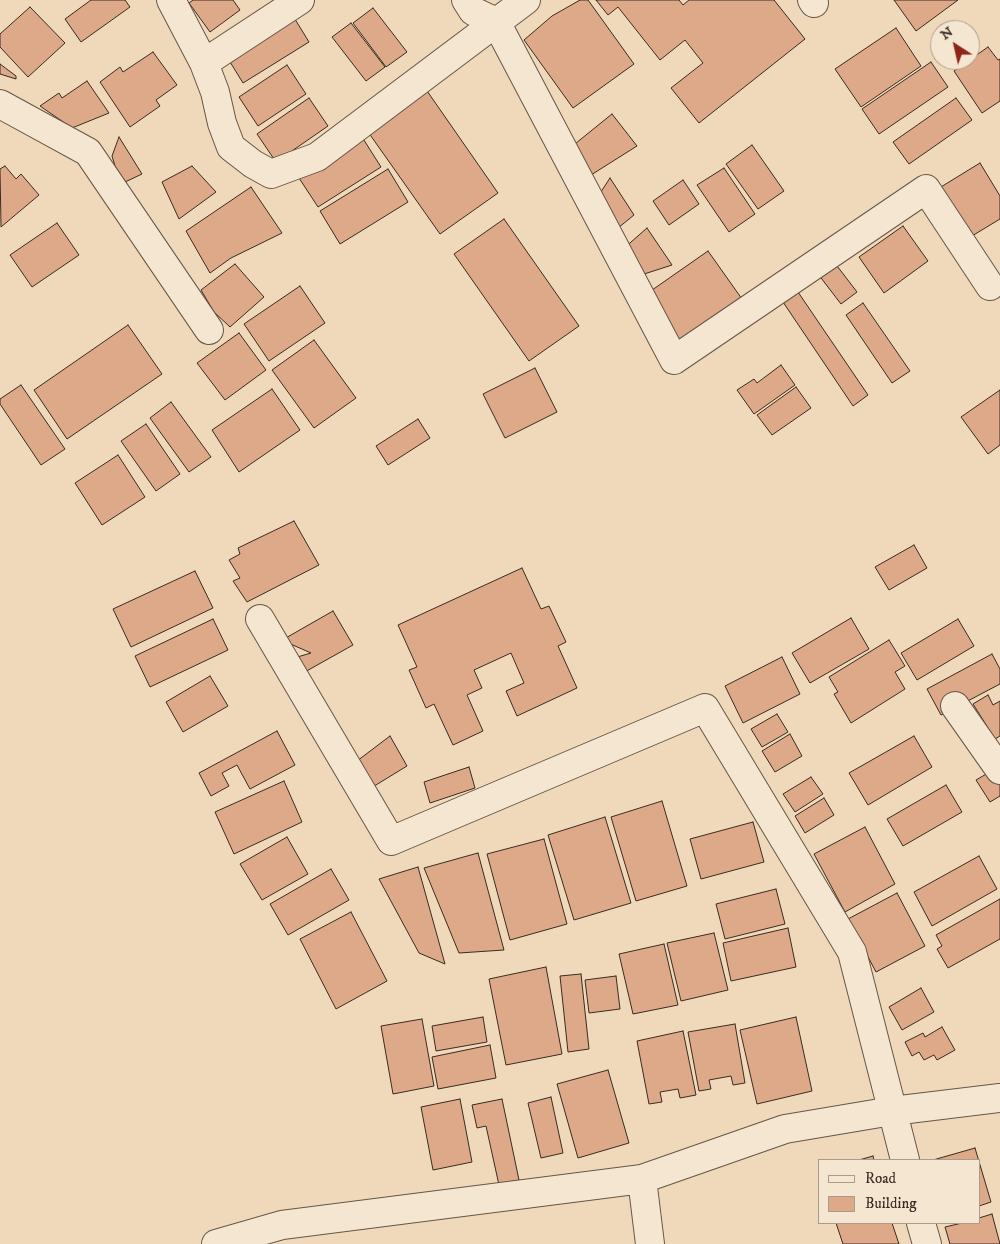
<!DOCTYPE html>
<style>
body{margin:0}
#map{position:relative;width:1000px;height:1244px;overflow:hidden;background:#efd9ba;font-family:"IM FELL DW Pica",serif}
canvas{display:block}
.legend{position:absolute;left:818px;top:1159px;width:162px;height:65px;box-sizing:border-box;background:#f5e6d2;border:1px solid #aa9b8c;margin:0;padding:6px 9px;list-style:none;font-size:15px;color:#392b22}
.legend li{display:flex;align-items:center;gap:10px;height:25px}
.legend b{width:25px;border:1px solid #aa9b8c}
.north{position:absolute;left:930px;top:20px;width:50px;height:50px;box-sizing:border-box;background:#f5e6d2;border:1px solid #aa9b8c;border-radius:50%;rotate:325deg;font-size:14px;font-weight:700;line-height:20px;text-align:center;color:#392b22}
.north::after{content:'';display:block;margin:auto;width:18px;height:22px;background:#8f2418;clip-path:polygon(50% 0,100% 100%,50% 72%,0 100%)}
</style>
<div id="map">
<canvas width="1000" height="1244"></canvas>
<ul class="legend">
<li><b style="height:6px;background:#f5e6d2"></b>Road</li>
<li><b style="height:14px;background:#dea988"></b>Building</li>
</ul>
<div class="north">N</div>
</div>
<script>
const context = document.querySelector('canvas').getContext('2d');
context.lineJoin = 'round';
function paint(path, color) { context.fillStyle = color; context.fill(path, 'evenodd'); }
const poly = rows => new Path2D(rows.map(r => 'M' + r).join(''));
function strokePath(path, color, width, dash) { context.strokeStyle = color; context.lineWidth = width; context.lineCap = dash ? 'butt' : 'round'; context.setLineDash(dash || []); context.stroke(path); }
const building = poly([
 [91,0,125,0,130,7,81,42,65,19,91,0],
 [193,0,233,0,240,10,210,32,189,3,193,0],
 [580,0,588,0,634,64,573,108,524,40,552,16,580,0],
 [596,0,679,0,683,5,689,0,774,0,805,39,699,123,671,88,703,63,685,40,660,60,618,7,608,15,596,0],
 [894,0,958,0,916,31,894,0],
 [30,7,65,43,28,77,0,47,0,34,30,7],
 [373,8,407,52,386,67,353,23,373,8],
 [293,16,309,42,243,83,227,57,293,16],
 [351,23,385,67,366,81,332,37,351,23],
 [896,28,921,66,861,107,835,69,896,28],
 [988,47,998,60,1000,59,1000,101,982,113,954,71,988,47],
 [153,52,177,85,156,100,160,106,130,127,100,82,120,67,123,72,153,52],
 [931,62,948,87,879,134,862,109,931,62],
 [0,64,16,76,16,79,0,74,0,64],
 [287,65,306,94,258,126,239,97,287,65],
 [87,81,109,113,72,128,40,106,59,93,62,98,87,81],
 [425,88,498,193,440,234,366,129,425,88],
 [309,98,328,126,276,162,257,134,309,98],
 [956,98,972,120,909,164,893,142,956,98],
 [612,114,637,146,591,175,565,152,612,114],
 [119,137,142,174,125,182,115,166,112,156,119,137],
 [362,137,381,167,318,207,299,178,362,137],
 [752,145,784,191,758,209,726,164,752,145],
 [980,163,1000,196,1000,219,967,239,936,190,980,163],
 [5,166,16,179,21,174,39,195,1,227,0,169,5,166],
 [192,166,216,192,179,219,162,182,192,166],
 [724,168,755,214,729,232,697,185,724,168],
 [388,169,408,202,340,244,320,211,388,169],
 [610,178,634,215,618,228,597,198,610,178],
 [683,180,699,204,669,225,653,201,683,180],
 [251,187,282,233,231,258,210,273,186,231,251,187],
 [504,219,579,326,529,361,454,254,504,219],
 [57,223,79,255,32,287,10,255,57,223],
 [903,226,928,261,884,293,859,257,903,226],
 [647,228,672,265,641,275,622,250,647,228],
 [708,251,742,299,678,343,645,295,708,251],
 [834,262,857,292,841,304,818,274,834,262],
 [235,264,264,297,230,327,214,312,201,290,235,264],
 [300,286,325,323,269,361,244,324,300,286],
 [798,292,868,395,853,406,783,302,798,292],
 [863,303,910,371,892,383,846,315,863,303],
 [128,325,162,374,67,439,34,390,128,325],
 [239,333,266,370,225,400,197,363,239,333],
 [314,340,356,398,314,428,272,370,314,340],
 [781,365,795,385,754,414,737,390,754,379,757,383,781,365],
 [535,368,557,412,505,438,483,394,535,368],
 [21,385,65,449,41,465,0,404,0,399,21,385],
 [796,387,811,408,772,435,757,415,796,387],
 [272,389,300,430,239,472,212,430,272,389],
 [1000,390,1000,445,988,454,961,417,1000,390],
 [171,402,211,457,189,472,150,418,171,402],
 [418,419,430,438,388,465,376,446,418,419],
 [146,424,180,474,156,491,121,441,146,424],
 [118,455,145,497,102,525,75,483,118,455],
 [294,521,319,565,247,602,233,581,240,578,229,560,240,554,238,548,294,521],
 [914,545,927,568,889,590,875,567,914,545],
 [522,568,541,609,549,606,566,642,558,646,577,688,517,716,506,691,524,683,511,653,474,670,482,688,467,695,483,731,453,745,434,704,426,708,409,670,417,667,398,625,522,568],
 [195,571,213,608,131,647,113,609,195,571],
 [333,611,353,645,303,673,294,658,311,653,286,642,284,639,333,611],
 [851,618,869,649,810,683,792,653,851,618],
 [213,619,228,650,150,687,135,656,213,619],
 [958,619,974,646,917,680,901,653,958,619],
 [889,640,905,666,895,672,905,689,851,723,834,694,838,692,829,677,889,640],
 [992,654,1000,669,1000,684,941,715,927,689,992,654],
 [782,657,800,694,743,723,725,686,782,657],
 [210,676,228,706,183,732,166,702,210,676],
 [988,695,993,705,1000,701,1000,736,995,739,973,704,988,695],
 [777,714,788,732,762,747,751,729,777,714],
 [277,731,295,765,250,789,237,765,222,773,229,786,211,796,199,773,277,731],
 [790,734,802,756,775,772,762,751,790,734],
 [390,736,407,766,371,788,357,761,390,736],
 [914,736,932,767,868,805,849,773,914,736],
 [1000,746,1000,796,990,802,976,780,988,773,980,758,1000,746],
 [469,767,475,788,430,803,424,782,469,767],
 [811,777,823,794,795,812,783,794,811,777],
 [284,781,302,822,234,854,215,812,284,781],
 [946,785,962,812,903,846,887,819,946,785],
 [824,798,834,815,805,833,795,816,824,798],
 [662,801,687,886,636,901,611,817,662,801],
 [605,817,631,903,574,920,548,835,605,817],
 [753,822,764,862,701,879,690,839,753,822],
 [865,827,895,884,845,912,814,854,865,827],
 [287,837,308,874,262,900,240,864,287,837],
 [544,839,567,924,510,940,487,854,544,839],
 [478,853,504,950,459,953,424,868,478,853],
 [979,856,997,889,932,926,914,892,979,856],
 [418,867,445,964,419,953,379,879,418,867],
 [331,869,349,900,288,935,270,904,331,869],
 [776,889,785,924,725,939,716,904,776,889],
 [897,893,925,946,876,972,848,919,897,893],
 [1000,899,1000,939,948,968,937,949,942,946,936,935,1000,899],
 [351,912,387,981,336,1009,300,939,351,912],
 [788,928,796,967,731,981,723,943,788,928],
 [714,933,728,990,681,1001,667,943,714,933],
 [664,944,678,1005,633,1014,619,954,664,944],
 [546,967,562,1054,506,1065,489,979,546,967],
 [581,974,589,1049,568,1052,560,976,581,974],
 [616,976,620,1009,589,1013,585,980,616,976],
 [921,988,934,1012,902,1030,889,1007,921,988],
 [483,1017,487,1042,436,1051,432,1026,483,1017],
 [796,1017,812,1091,757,1104,740,1030,796,1017],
 [422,1019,434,1086,393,1094,381,1026,422,1019],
 [735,1024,745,1083,733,1085,731,1076,709,1080,711,1089,699,1091,688,1032,735,1024],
 [942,1027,955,1050,937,1060,934,1055,924,1060,919,1052,912,1056,905,1042,923,1033,925,1037,942,1027],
 [683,1031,696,1095,680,1098,678,1089,660,1092,662,1102,649,1104,637,1041,683,1031],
 [490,1045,496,1078,438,1089,432,1057,490,1045],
 [608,1070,629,1143,578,1158,557,1084,608,1070],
 [551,1097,563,1153,541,1158,528,1103,551,1097],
 [460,1099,472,1162,433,1170,421,1107,460,1099],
 [502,1099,519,1180,499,1185,486,1126,477,1128,472,1105,502,1099],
 [975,1148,991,1202,979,1206,979,1160,933,1160,975,1148],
 [873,1156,874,1160,859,1160,873,1156],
 [992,1214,1000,1244,950,1244,945,1227,962,1223,979,1223,979,1218,992,1214],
 [836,1223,892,1223,899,1244,843,1244,836,1223]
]);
paint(building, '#dea988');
strokePath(building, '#392b22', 1);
const minor = poly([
 [171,0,204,63,215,92,222,123,231,147,253,164,271,174,317,157,526,0],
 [466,0,473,11,496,22,674,360,926,189,990,286],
 [812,0,814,3],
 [204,63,300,0],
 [0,104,88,152,209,330],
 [260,619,391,841,705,708,852,952,905,1160],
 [955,706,1000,770],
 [642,1179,650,1244],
 [921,1223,927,1244],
 [216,1244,282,1225,642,1179,785,1129,892,1111,1000,1098]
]);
strokePath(minor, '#665648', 30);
strokePath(minor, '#f5e6d2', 28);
</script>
